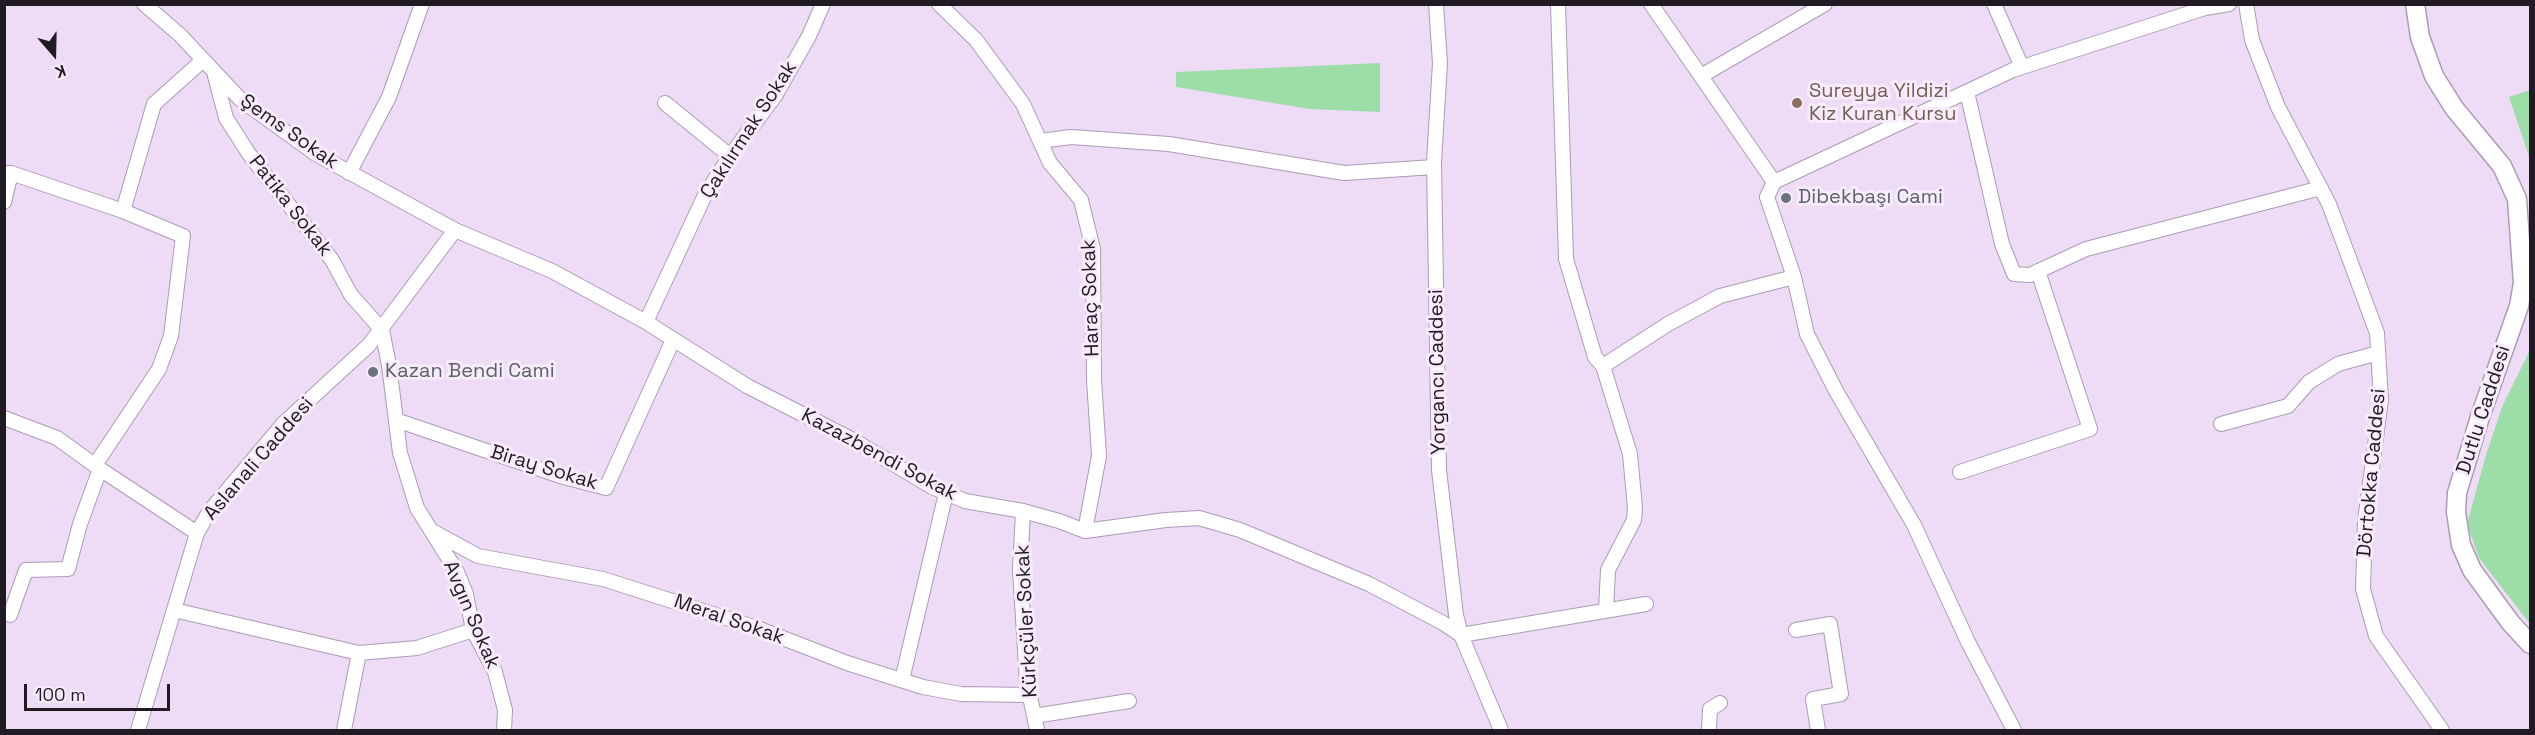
<!DOCTYPE html>
<meta charset="utf-8">
<style>
body{margin:0}
#map{position:relative;width:2535px;height:735px;overflow:hidden;background:#eedbf6;font-family:"Space Grotesk",sans-serif}
canvas{display:block}
.frame{position:absolute;inset:0;border:6px solid #211a24;pointer-events:none}
.north{position:absolute;left:24px;top:24px;width:60px;height:60px;-webkit-text-stroke:4px #f7ebfc;paint-order:stroke;rotate:160deg;font-size:16px;font-weight:700;line-height:24px;text-align:center;color:#211a24}
.north::after{content:'';display:block;margin:auto;width:21px;height:27px;background:#211a24;clip-path:polygon(50% 0,100% 100%,50% 72%,0 100%)}
.scale{position:absolute;left:24px;top:684px;width:146px;height:27px;box-sizing:border-box;border:3px solid #211a24;border-top:0;padding-left:8px;font-size:18px;line-height:21px;white-space:nowrap;color:#211a24;-webkit-text-stroke:4px #f7ebfc;paint-order:stroke}
</style>
<div id="map">
<canvas width="2535" height="735"></canvas>
<div class="frame"></div>
<div class="north">K</div>
<div class="scale">100 m</div>
</div>
<script>
const context = document.querySelector('canvas').getContext('2d');
context.lineJoin = 'round';
function paint(path, color) { context.fillStyle = color; context.fill(path, 'evenodd'); }
const poly = rows => new Path2D(rows.map(r => 'M' + r).join(''));
function strokePath(path, color, width, dash) { context.strokeStyle = color; context.lineWidth = width; context.lineCap = dash ? 'butt' : 'round'; context.setLineDash(dash || []); context.stroke(path); }
function write(font, color, halo, rows, align = 'center') {
  context.font = font + ' "Space Grotesk",sans-serif'; context.lineWidth = 6; context.setLineDash([]); context.textBaseline = 'middle'; context.strokeStyle = halo; context.fillStyle = color; for (const [text, x, y, turn = 0] of rows) {
    context.save(); context.translate(x, y); context.rotate((+turn || 0) * Math.PI / 180); context.textAlign = isNaN(turn) ? turn : align; if (halo) context.strokeText(text, 0, 0); context.fillText(text, 0, 0); context.restore();
  }
}
paint(poly([
 [1380,63,1380,112,1310,109,1176,87,1176,72],
 [2530,90,2530,159,2509,97],
 [2530,350,2530,624,2479,558,2467,524,2486,455,2502,407]
]), '#9ddda7');
const minor = poly([
 [144,4,180,35,240,99,316,154,455,230,552,271,646,322,747,386,855,441,932,487,965,501,1023,511,1059,521,1085,531,1166,520,1199,518,1240,530,1369,584,1443,623,1461,635,1646,604],
 [939,4,976,40,1023,104,1050,163,1081,200,1093,249,1094,380,1099,456,1085,531],
 [1436,4,1440,63,1434,162,1439,470,1456,615,1461,635,1501,730],
 [1558,4,1566,259,1595,357,1603,366,1630,454,1635,508,1634,520,1608,570,1606,610],
 [1651,4,1774,182,2013,70,2205,8,2229,4],
 [1994,4,2022,67],
 [2246,4,2252,40,2278,107,2329,204,2377,333,2381,400,2365,521,2363,589,2376,636,2442,730],
 [215,76,226,118,249,154,332,260,351,295,382,330,389,365,400,453,417,508,457,572,466,594,473,630,495,672,505,710,504,730],
 [1701,76,1825,4],
 [1967,92,2002,244,2014,274,2030,275,2086,249,2321,188],
 [665,103,730,156],
 [1040,141,1071,137,1169,144,1344,173,1434,167],
 [4,173,11,173,123,211,183,236,171,336,159,369,95,465],
 [349,173,389,97,422,4],
 [1774,182,1767,197,1794,277,1807,334,1836,391,1914,525,1968,642,2014,730],
 [4,202,11,173],
 [123,211,154,104,202,61],
 [646,322,705,195,730,156,775,96,809,36,823,4],
 [1603,366,1668,324,1720,296,1794,277],
 [4,418,57,438,100,469,197,533],
 [396,420,560,476,606,488,673,340],
 [2221,424,2288,406,2309,382,2338,364,2378,353],
 [1960,472,2090,429,2038,271],
 [1023,511,1020,570,1027,682,1037,730],
 [432,531,478,556,603,579,757,628,847,663,923,687,961,694,1030,695],
 [174,610,359,653,417,648,473,630],
 [10,615,26,570,68,569,80,524,100,469],
 [1796,630,1830,624,1841,694,1813,699,1818,730],
 [902,680,946,493],
 [1034,716,1129,701],
 [138,730,197,533,209,512,283,424,369,345,455,230],
 [344,730,359,653],
 [1709,730,1710,709,1720,703]
]);
const major = poly([
 [2415,4,2420,37,2434,76,2454,108,2502,166,2517,199,2523,283,2519,306,2480,417,2457,493,2456,512,2461,545,2472,570,2510,622,2530,644]
]);
strokePath(minor, '#ad9bb5', 16);
strokePath(major, '#ad9bb5', 21);
strokePath(minor, '#fff', 14);
strokePath(major, '#fff', 18);
for (const [x, y, r, color] of [
 [1797,103,6,"#8d6e63"],
 [1786,198,6,"#6b7280"],
 [373,372,6,"#6b7280"]
]) { const dot = new Path2D(); dot.arc(x, y, r, 0, 2 * Math.PI); context.fillStyle = color; context.fill(dot); strokePath(dot, '#f7ebfc', 2); }
write('20px', '#785e54', '#f7ebfc', [
 ["Sureyya Yildizi",1809,92],
 ["Kiz Kuran Kursu",1809,115]
], 'left');
write('20px', '#211a24', '#f7ebfc', [
 ["Çakılırmak Sokak",749,130,-57],
 ["Şems Sokak",289,132,35],
 ["Patika Sokak",290,206,52],
 ["Haraç Sokak",1091,298,-92],
 ["Yorgancı Caddesi",1438,372,-91],
 ["Dutlu Caddesi",2484,410,-72],
 ["Kazazbendi Sokak",879,455,28],
 ["Aslanali Caddesi",259,459,-49],
 ["Biray Sokak",544,468,17],
 ["Dörtokka Caddesi",2372,473,-85],
 ["Avgın Sokak",471,615,67],
 ["Meral Sokak",729,620,19],
 ["Kürkçüler Sokak",1027,621,-93]
]);
write('20px', '#5b616d', '#f7ebfc', [
 ["Dibekbaşı Cami",1798,198],
 ["Kazan Bendi Cami",385,372]
], 'left');
</script>
